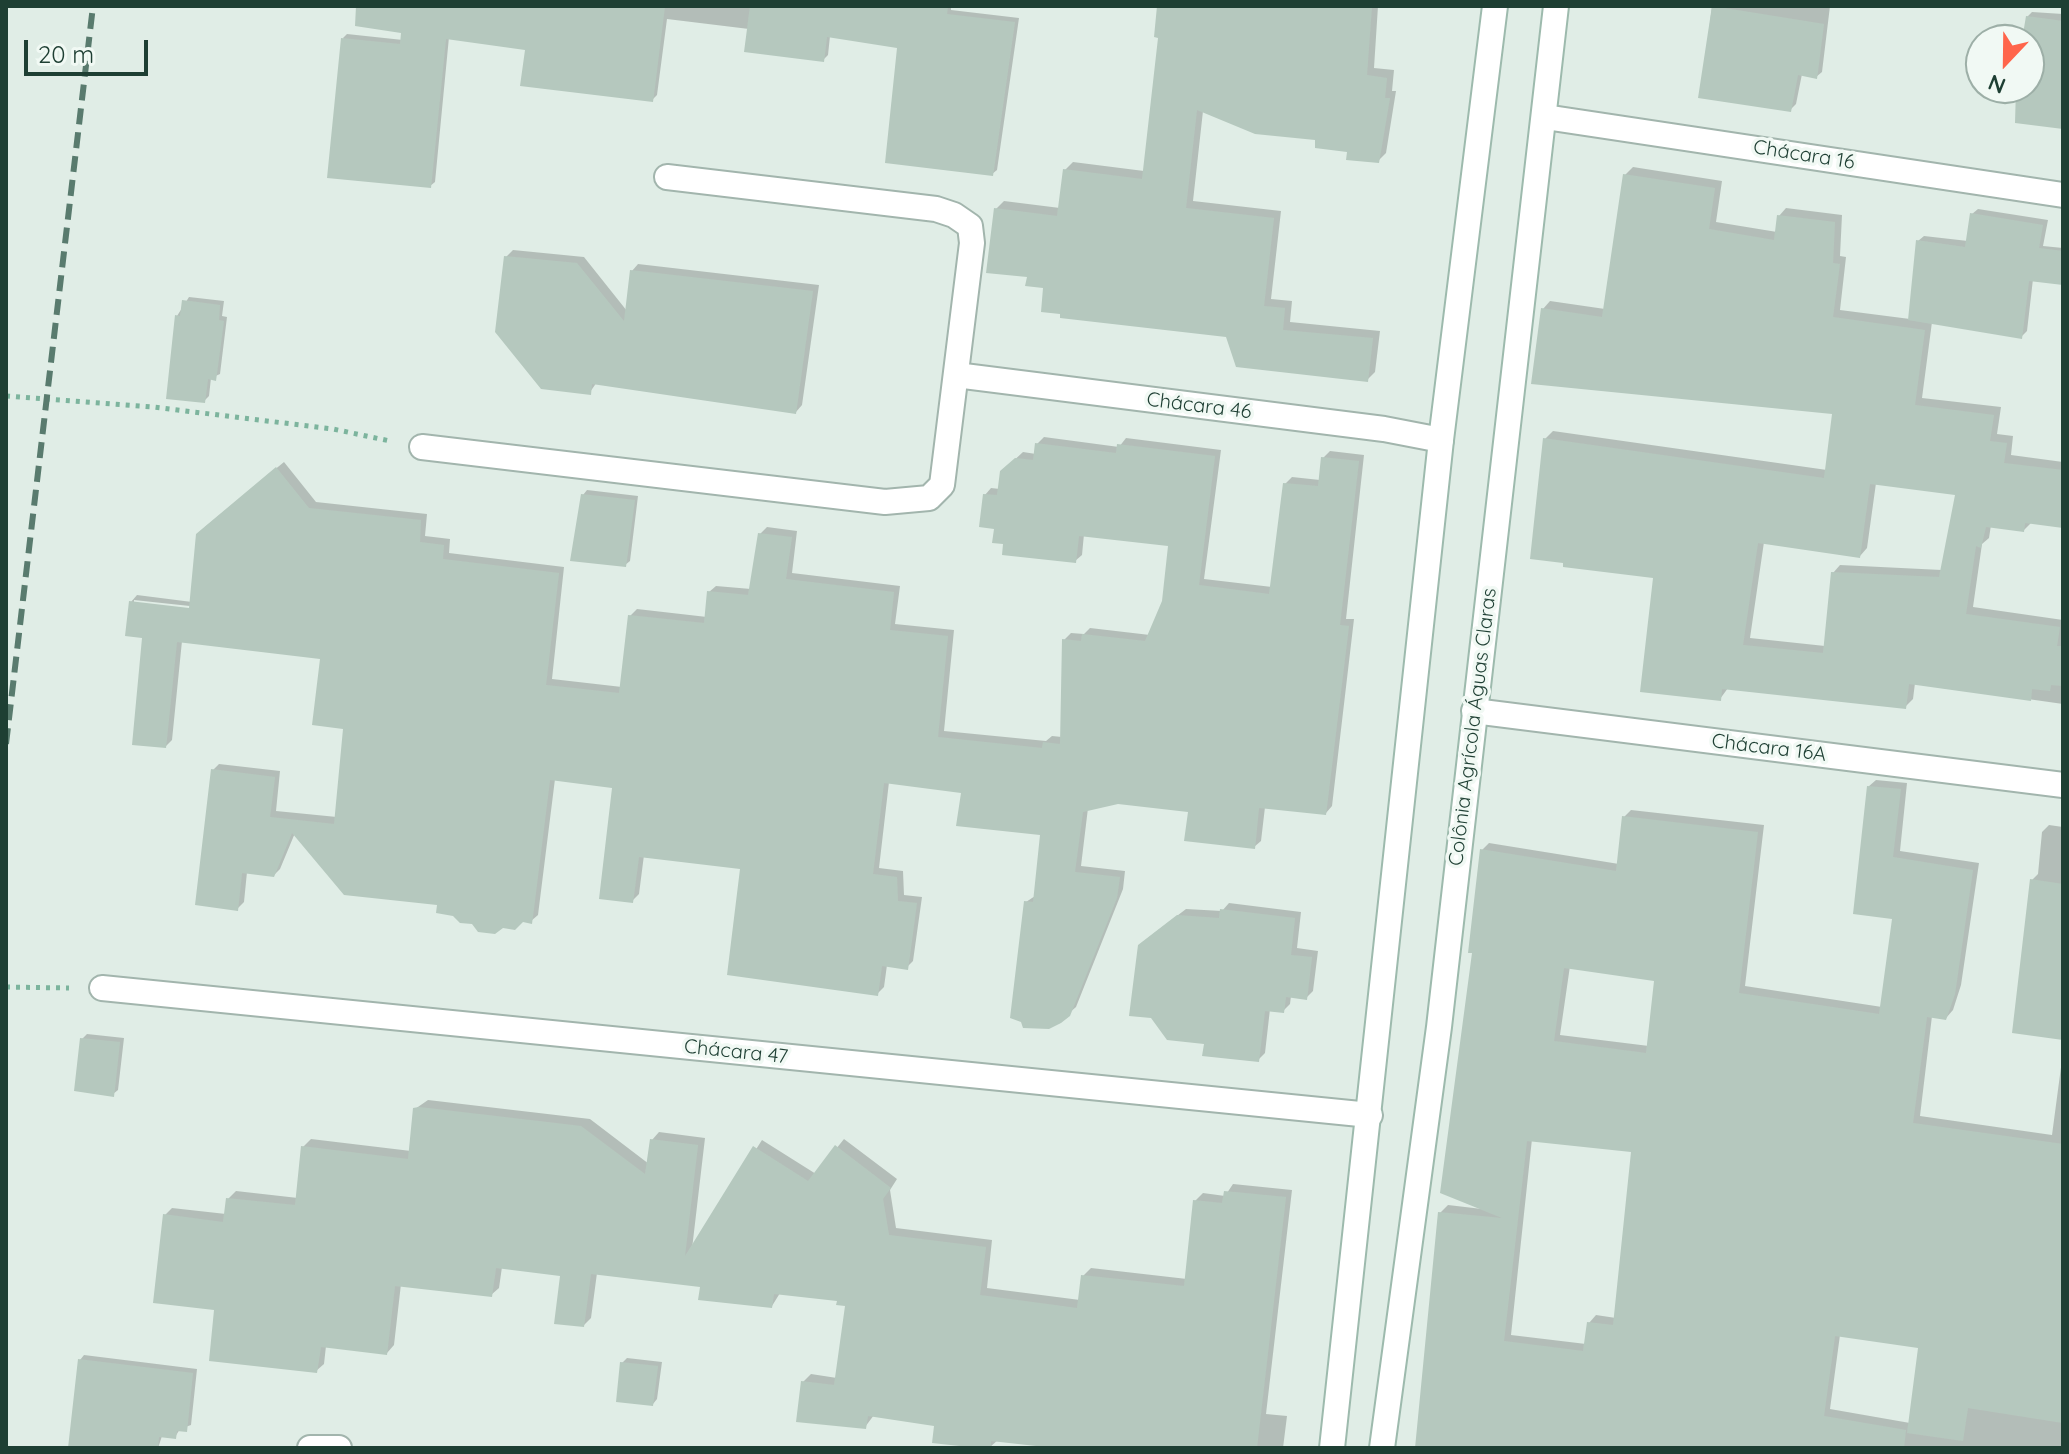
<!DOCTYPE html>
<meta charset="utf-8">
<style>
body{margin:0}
#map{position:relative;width:2069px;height:1454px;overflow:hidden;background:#e0ede6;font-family:Quicksand,sans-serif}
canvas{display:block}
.frame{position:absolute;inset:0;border:8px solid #1e3f33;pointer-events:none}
.north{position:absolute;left:1965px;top:24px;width:80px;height:80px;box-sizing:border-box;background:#f1f9f4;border:2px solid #9dafa7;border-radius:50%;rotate:202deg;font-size:22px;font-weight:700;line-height:32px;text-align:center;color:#1e3f33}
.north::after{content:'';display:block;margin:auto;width:28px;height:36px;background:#ff654b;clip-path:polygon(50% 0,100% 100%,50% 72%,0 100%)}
.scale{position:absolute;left:24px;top:40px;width:124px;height:36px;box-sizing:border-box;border:4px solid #1e3f33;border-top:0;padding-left:10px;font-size:24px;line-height:28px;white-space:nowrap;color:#1e3f33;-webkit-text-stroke:6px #f1f9f4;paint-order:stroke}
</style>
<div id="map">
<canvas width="2069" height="1454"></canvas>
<div class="frame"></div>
<div class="north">N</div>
<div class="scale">20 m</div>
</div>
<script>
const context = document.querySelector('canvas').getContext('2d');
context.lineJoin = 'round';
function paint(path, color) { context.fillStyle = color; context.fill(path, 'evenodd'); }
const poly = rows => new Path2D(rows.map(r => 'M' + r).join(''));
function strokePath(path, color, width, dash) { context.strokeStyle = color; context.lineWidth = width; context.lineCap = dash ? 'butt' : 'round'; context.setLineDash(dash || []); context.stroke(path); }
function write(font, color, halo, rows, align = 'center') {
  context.font = font + ' Quicksand,sans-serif'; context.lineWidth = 7; context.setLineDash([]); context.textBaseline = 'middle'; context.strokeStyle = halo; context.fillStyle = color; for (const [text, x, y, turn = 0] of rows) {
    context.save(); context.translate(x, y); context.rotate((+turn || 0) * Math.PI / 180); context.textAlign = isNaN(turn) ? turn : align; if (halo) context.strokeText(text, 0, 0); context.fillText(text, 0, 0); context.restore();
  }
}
paint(poly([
 [406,6,951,6,951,10,1019,18,997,170,992,174,899,47,830,36,828,55,823,60,749,29,667,19,657,95,652,100,527,48,449,37,435,182,430,186,343,38,347,34,403,40],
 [1159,6,1378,6,1374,68,1394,70,1392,91,1396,91,1386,153,1378,161,1317,139,1203,111,1193,201,1281,211,1271,299,1292,301,1290,322,1380,331,1375,372,1367,380,1228,335,1045,286,1029,275,996,209,1004,201,1060,208,1065,170,1073,162,1144,171,1160,36],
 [1712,6,1830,6,1822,72,1816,77,1802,74,1796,104,1791,109,1701,96],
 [2032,12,2063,14,2063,127,2018,88,2029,88,2029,40,2024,40,2027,17],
 [1633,167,1722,181,1716,222,1777,232,1779,216,1786,208,1842,215,1840,256,1846,257,1840,310,1910,319,1918,241,1924,236,1968,241,1972,214,1978,209,2048,220,2043,246,2063,248,2063,283,2033,279,2027,331,2021,337,1932,322,1922,398,2001,407,1997,434,2013,436,2011,455,2063,462,2063,526,2032,522,2024,530,1991,525,1989,538,1982,544,1973,607,2063,620,2063,704,1915,683,1913,699,1905,707,1728,688,1720,699,1655,576,1545,439,1553,431,1827,470,1834,412,1543,309,1550,301,1605,309,1625,175],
 [1876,483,1957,493,1942,570,1840,565,1833,573,1825,646,1750,638,1764,542,1860,556,1867,548],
 [513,250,584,257,627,311,632,271,638,264,819,285,802,405,796,412,597,382,590,392,506,257],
 [189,297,224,301,222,316,227,317,220,374,211,378,209,396,204,401,177,316],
 [1044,437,1119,447,1126,438,1221,450,1204,579,1272,587,1285,484,1292,477,1320,480,1323,458,1330,451,1364,455,1346,619,1354,619,1332,806,1326,813,1265,807,1261,841,1254,847,1190,810,1118,802,1088,808,1081,866,1125,871,1123,889,1076,1007,1068,1014,1026,902,1035,896,1043,833,963,792,889,782,879,868,903,871,904,895,922,897,913,961,907,967,887,965,884,987,877,994,743,867,644,855,639,894,632,901,614,787,555,779,538,915,531,921,473,922,295,833,280,869,274,875,247,872,244,902,237,909,213,770,219,764,280,771,276,811,337,817,345,727,322,657,182,641,172,740,166,746,144,637,131,602,137,595,192,602,205,527,284,462,316,502,427,514,425,536,450,539,449,553,564,567,552,679,622,687,630,616,637,609,707,617,709,592,716,586,751,589,760,534,767,527,797,531,792,573,900,586,895,624,954,630,944,731,1046,741,1052,736,1062,737,1064,640,1071,633,1084,634,1090,628,1150,635,1164,601,1170,544,1084,534,1082,555,1075,561,1005,542,985,495,991,488,1000,489,1009,465,1023,452,1036,454,1037,444],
 [134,600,199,607,199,611,134,604],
 [587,490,638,496,630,561,625,565,583,495],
 [1876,780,1907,783,1900,851,1979,863,1961,985,1953,1010,1946,1018,1932,1016,1920,1116,2052,1135,2063,1052,2063,1448,1417,1448,1440,1213,1448,1205,1482,1209,1475,951,1482,850,1489,843,1619,864,1624,817,1631,810,1764,825,1745,986,1882,1007,1894,917,1868,787],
 [1570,966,1657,979,1649,1046,1560,1035],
 [1532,1139,1633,1151,1616,1318,1596,1315,1589,1323,1586,1344,1511,1335],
 [1840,1335,1920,1346,1910,1423,1830,1409],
 [2049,825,2063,827,2063,1038,2032,880,2038,874,2042,832],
 [1229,903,1301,912,1297,948,1318,951,1313,991,1306,998,1291,996,1290,1004,1283,1011,1270,1009,1265,1053,1258,1060,1206,1042,1148,938,1186,909,1222,911],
 [87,1034,124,1038,118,1090,113,1094,82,1039],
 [428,1100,590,1119,649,1164,652,1140,659,1132,705,1138,692,1249,762,1140,816,1174,844,1139,897,1179,890,1190,896,1228,992,1240,987,1288,1080,1300,1083,1276,1091,1268,1187,1279,1195,1201,1203,1193,1225,1196,1233,1184,1292,1190,1266,1414,1287,1416,1283,1448,1071,1448,998,1440,990,1447,936,1425,874,1415,865,1427,803,1382,811,1374,837,1378,848,1304,839,1299,780,1293,772,1306,702,1286,597,1273,591,1318,584,1325,562,1274,502,1267,499,1288,491,1295,401,1284,394,1345,387,1353,326,1346,324,1364,316,1371,216,1308,165,1215,172,1208,226,1214,228,1199,236,1191,298,1198,303,1147,311,1139,411,1151,415,1109],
 [84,1355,197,1369,191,1425,180,1429,175,1437,162,1436,158,1448,70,1448,80,1360],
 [627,1358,662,1362,657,1399,653,1404,622,1363]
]), '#0003');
paint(poly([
 [356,6,665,6,653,102,520,86,525,50,446,39,431,188,327,178,341,38,400,44,401,33,355,26],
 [750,6,948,6,947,14,1015,22,993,176,885,163,897,48,827,37,824,62,744,52],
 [1157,6,1372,6,1367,75,1387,78,1385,98,1390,98,1379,163,1346,160,1347,152,1315,148,1315,140,1255,134,1197,110,1186,208,1274,218,1264,306,1285,308,1283,330,1373,338,1368,382,1236,367,1226,337,1060,318,1060,314,1041,312,1043,288,1025,286,1027,277,986,273,994,208,1057,216,1063,169,1142,179,1158,38,1154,37],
 [1712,6,1824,24,1817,79,1798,75,1791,112,1698,98],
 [2026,16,2063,21,2063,129,2015,123,2016,88,2029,88,2029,40,2022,40],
 [1623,174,1715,188,1709,229,1774,240,1777,215,1835,222,1833,263,1840,264,1833,317,1925,330,1915,405,1994,415,1990,441,2007,443,2004,463,2063,470,2063,528,2025,523,2024,532,1986,527,1981,548,1976,546,1966,614,2060,627,2057,646,2063,646,2063,686,2051,685,2050,691,2032,689,2031,701,1909,684,1906,709,1722,689,1721,701,1640,692,1653,578,1563,567,1563,563,1530,559,1543,438,1824,478,1832,414,1531,384,1541,308,1602,317],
 [1870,484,1955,495,1939,577,1831,572,1823,653,1743,645,1758,543,1860,558],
 [1970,213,2043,225,2039,248,2063,251,2063,285,2029,281,2022,339,1908,320,1916,240,1965,247],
 [504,256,577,263,624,321,630,270,813,291,796,414,592,384,591,395,541,389,495,332],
 [182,300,220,305,219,320,224,321,216,381,208,379,205,403,166,399,175,315,180,316],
 [1035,443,1116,453,1117,444,1215,456,1199,585,1269,594,1283,483,1318,486,1321,457,1359,461,1340,625,1349,626,1326,815,1259,808,1255,849,1184,841,1188,812,1118,804,1083,812,1075,872,1120,877,1117,898,1070,1016,1061,1023,1049,1029,1023,1028,1021,1022,1010,1018,1024,901,1033,902,1040,835,956,826,961,793,884,783,873,874,897,877,898,901,917,903,908,970,882,966,878,996,727,975,740,869,639,857,633,903,599,899,612,788,550,780,532,924,523,922,515,930,503,928,495,934,478,932,472,924,460,923,453,916,436,913,437,905,344,895,292,833,274,877,242,873,238,911,195,905,211,769,275,777,270,817,334,824,343,729,312,725,320,659,177,642,166,748,132,745,142,638,125,636,129,601,189,608,196,534,276,467,309,508,421,520,420,542,444,545,443,559,559,573,546,685,619,693,628,615,704,623,707,591,748,595,758,533,792,537,786,579,894,592,890,630,948,636,938,737,1042,748,1043,742,1060,744,1062,639,1081,641,1082,634,1145,641,1162,601,1168,546,1079,536,1076,563,1002,555,1003,544,992,543,994,529,979,527,983,494,997,495,1000,471,1015,458,1033,460],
 [581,494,635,500,626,567,570,561],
 [1867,786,1901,789,1893,857,1973,870,1955,994,1946,1020,1927,1017,1913,1123,2063,1144,2063,1423,1968,1408,1963,1441,1907,1433,1918,1348,1835,1336,1824,1416,1906,1430,1904,1448,1415,1448,1438,1212,1502,1218,1440,1193,1472,953,1468,953,1480,849,1616,871,1622,816,1758,832,1739,993,1879,1014,1892,919,1853,914],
 [1564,968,1654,981,1646,1053,1554,1041],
 [1527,1141,1631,1152,1613,1325,1587,1322,1583,1351,1504,1341],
 [2030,879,2063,884,2063,1040,2012,1033],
 [1220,909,1295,918,1291,955,1312,957,1307,1000,1286,997,1284,1013,1265,1011,1259,1062,1202,1056,1204,1044,1167,1040,1151,1018,1129,1016,1138,945,1177,915,1219,918],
 [80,1038,120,1042,114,1097,74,1091],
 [419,1107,581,1126,645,1174,650,1139,698,1145,685,1256,753,1146,808,1181,835,1145,891,1188,883,1199,889,1235,986,1247,980,1295,1077,1308,1081,1275,1184,1286,1193,1200,1222,1203,1224,1191,1286,1197,1257,1448,1054,1448,991,1441,991,1448,978,1448,932,1443,934,1426,868,1416,866,1429,796,1422,801,1381,834,1385,845,1306,836,1305,837,1301,774,1294,772,1308,698,1300,700,1287,591,1274,584,1327,554,1324,560,1276,496,1268,492,1297,395,1286,387,1355,321,1347,317,1373,209,1361,214,1310,153,1303,163,1214,223,1222,226,1198,295,1205,301,1146,408,1159,413,1108],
 [78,1359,193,1373,187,1432,177,1431,176,1439,159,1437,158,1448,68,1448],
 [620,1362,658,1366,653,1406,616,1402]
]), '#b5c8be');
const minor = poly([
 [1545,117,2063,195],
 [956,375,1384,429,1441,440],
 [422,447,885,502,929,498,942,485,972,243,970,226,954,215,936,209,667,177],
 [1474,711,2063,785],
 [102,988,1370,1115],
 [310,1448,339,1448]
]);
const secondary = poly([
 [1332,1448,1441,440,1495,6],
 [1382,1448,1439,1027,1556,6]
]);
strokePath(minor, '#a2b5ad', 28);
strokePath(secondary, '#9dbaad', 28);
strokePath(poly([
 [6,396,153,407,333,429,390,441],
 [6,987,69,988]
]), '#7cb49d', 5, [4, 6]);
strokePath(minor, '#fff', 24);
strokePath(secondary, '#fff', 24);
strokePath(poly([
 [6,744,93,6]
]), '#597b6e', 6, [16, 8]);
write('20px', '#1e3f33', '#f1f9f4', [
 ["Chácara 16",1804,155,9],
 ["Chácara 46",1199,406,7],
 ["Colônia Agrícola Águas Claras",1473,727,-83],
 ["Chácara 16A",1769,748,7],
 ["Chácara 47",736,1052,6]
]);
</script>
